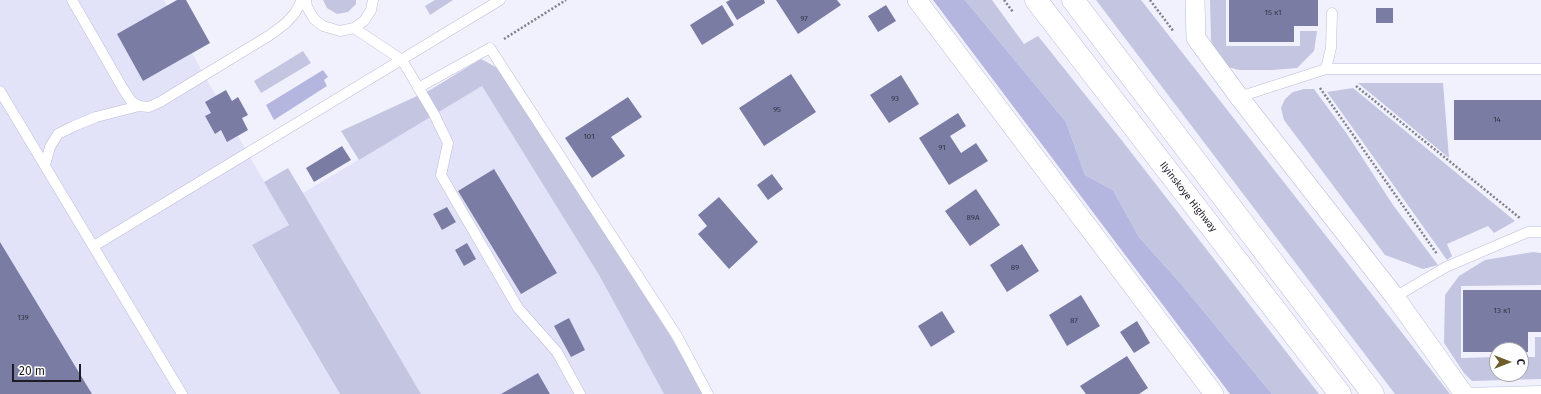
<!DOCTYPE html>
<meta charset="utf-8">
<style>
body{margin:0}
#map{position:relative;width:1541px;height:394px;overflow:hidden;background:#f0f1fd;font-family:"Fira Sans",sans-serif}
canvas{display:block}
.north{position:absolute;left:1489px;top:342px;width:40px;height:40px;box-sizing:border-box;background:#fff;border:1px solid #a4a4a8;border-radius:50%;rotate:90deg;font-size:11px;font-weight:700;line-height:16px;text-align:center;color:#1c1c26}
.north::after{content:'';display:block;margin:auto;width:14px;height:18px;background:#6f5d2b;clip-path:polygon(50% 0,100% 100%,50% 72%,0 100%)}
.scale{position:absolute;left:12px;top:364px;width:69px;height:18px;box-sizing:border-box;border:2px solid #1c1c26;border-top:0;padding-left:5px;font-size:12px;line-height:14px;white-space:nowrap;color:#1c1c26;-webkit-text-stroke:3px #fff;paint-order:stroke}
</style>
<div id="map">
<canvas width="1541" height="394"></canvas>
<div class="north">С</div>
<div class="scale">20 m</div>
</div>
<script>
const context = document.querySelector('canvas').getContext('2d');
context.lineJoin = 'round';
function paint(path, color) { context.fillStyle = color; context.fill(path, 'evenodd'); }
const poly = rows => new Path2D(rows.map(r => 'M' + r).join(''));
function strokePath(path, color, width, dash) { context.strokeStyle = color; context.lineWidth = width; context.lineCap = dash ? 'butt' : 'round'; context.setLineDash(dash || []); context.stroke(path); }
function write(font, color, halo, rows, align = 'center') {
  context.font = font + ' "Fira Sans",sans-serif'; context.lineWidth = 3; context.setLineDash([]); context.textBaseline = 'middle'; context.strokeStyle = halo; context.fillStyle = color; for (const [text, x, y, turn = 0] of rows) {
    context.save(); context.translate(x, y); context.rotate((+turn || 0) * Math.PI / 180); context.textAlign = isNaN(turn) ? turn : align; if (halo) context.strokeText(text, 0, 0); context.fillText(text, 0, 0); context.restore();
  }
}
paint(poly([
 [0,0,164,0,167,6,177,0,186,0,210,43,192,53,216,96,226,90,232,101,238,97,248,115,242,119,248,130,238,136,289,225,252,246,340,394,0,394],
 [482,86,599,275,664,394,421,394,303,193]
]), '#e2e3f9');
paint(poly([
 [323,0,356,0,356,4,348,12,337,14,327,8],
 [435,0,453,0,430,15,425,6],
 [965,0,992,0,1024,44,1038,36,1123,142,1319,394,1272,394,1181,284,1139,237,1113,190,1085,175,1066,122],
 [1096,0,1141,0,1450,394,1395,394],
 [1210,0,1226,0,1226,46,1300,46,1300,31,1317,31,1314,51,1297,68,1272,70,1239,70,1228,67,1219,61,1211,40],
 [303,51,311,63,261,93,254,81],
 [481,59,501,70,671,337,703,394,664,394,599,275,482,86,359,160,341,131,430,90],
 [1358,83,1443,83,1449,158],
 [1353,88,1515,221,1494,233,1488,226,1447,244,1452,256,1447,260,1327,92],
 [1304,89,1314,89,1347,134,1393,205,1438,265,1423,269,1385,255,1284,120,1281,108,1285,99,1293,92],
 [288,168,303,193,421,394,340,394,252,245,289,225,264,182],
 [1533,252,1541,253,1541,285,1461,286,1461,358,1497,357,1497,374,1521,374,1521,357,1535,357,1535,337,1541,337,1541,379,1472,381,1464,373,1444,343,1445,295,1459,276,1485,260]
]), '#c4c5e1');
paint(poly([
 [933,0,965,0,1066,122,1085,175,1113,190,1139,237,1181,284,1272,394,1230,394],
 [323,70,328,77,324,80,327,86,274,120,266,105]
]), '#b5b6e0');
paint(poly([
 [177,0,186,0,210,43,143,81,117,34],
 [730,0,764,0,765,3,737,20,726,2],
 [776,0,837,0,841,5,798,34],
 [1229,0,1318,0,1318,26,1294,26,1294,42,1229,42],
 [722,5,734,25,702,45,690,25],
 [886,5,896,21,878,32,868,16],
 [1376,8,1393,8,1393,23,1376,23],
 [791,74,816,112,764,146,739,108],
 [901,75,919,104,889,123,870,95],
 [226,90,232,101,238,97,248,115,242,118,248,130,227,142,221,130,215,134,205,116,211,113,205,102],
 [628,97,642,117,611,137,625,156,592,178,565,138],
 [1454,100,1541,100,1541,140,1454,140],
 [958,113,966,126,950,136,961,153,976,143,988,161,949,185,919,138],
 [342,146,351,160,314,182,306,168],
 [494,169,557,273,521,294,458,191],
 [772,174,783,189,768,200,757,185],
 [976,189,1000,225,970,246,945,211],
 [719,197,758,242,729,269,698,234,707,226,698,215],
 [447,207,456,222,442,230,433,214],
 [0,242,92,394,0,394],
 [467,243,476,259,464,266,455,250],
 [1022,244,1039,271,1007,292,990,265],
 [1463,290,1541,290,1541,332,1528,332,1528,352,1521,352,1521,350,1497,350,1497,352,1463,352],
 [1081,295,1100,326,1067,346,1049,315],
 [942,311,955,332,931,347,918,326],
 [569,318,585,350,571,357,554,326],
 [1137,321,1150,343,1134,353,1120,332],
 [1127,356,1148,388,1139,394,1086,394,1080,386],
 [538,373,550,394,501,394]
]), '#7b7ca4');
const service = poly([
 [72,0,122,87,131,101,139,106,149,107,160,102,270,35,286,23,295,13,302,0],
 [306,0,307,7,314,19,323,26,340,31,354,28,364,21,371,10,373,0],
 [354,28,402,60,434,114,448,143,441,175,518,308,557,352,580,394],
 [1326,69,1331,48,1332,13],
 [418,88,490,48,677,336,708,394],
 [0,91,182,394],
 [1239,97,1326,69,1541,69],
 [45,165,50,147,58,134,74,126,96,117,139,106],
 [94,246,500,0],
 [1395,297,1446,267,1528,232,1541,232],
 [1464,393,1541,391]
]);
const minor = poly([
 [917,0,1214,394],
 [1195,0,1196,38,1239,97,1395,297,1464,394]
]);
const primary = poly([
 [1036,0,1340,394],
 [1073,0,1373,394]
]);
strokePath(service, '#bcbdd9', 11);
strokePath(minor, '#bcbdd9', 20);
strokePath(primary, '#bcbdd9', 23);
strokePath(poly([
 [1004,0,1013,12],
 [1150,0,1174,32],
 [504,39,566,0],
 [1356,86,1520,218],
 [1320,88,1437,254]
]), '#80808b', 2.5, [2, 2]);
strokePath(service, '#fff', 10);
strokePath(minor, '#fff', 19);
strokePath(primary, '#fff', 22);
write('8px', '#343446', null, [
 ["15 к1",1273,13],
 ["97",804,19],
 ["93",895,99],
 ["95",777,110],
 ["14",1497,120],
 ["101",589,137],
 ["91",942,148],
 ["89А",973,218],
 ["89",1015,268],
 ["13 к1",1502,311],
 ["139",23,318],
 ["87",1074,321]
]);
write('10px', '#1c1c26', '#fff', [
 ["Ilyinskoye Highway",1188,197,52]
]);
</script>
